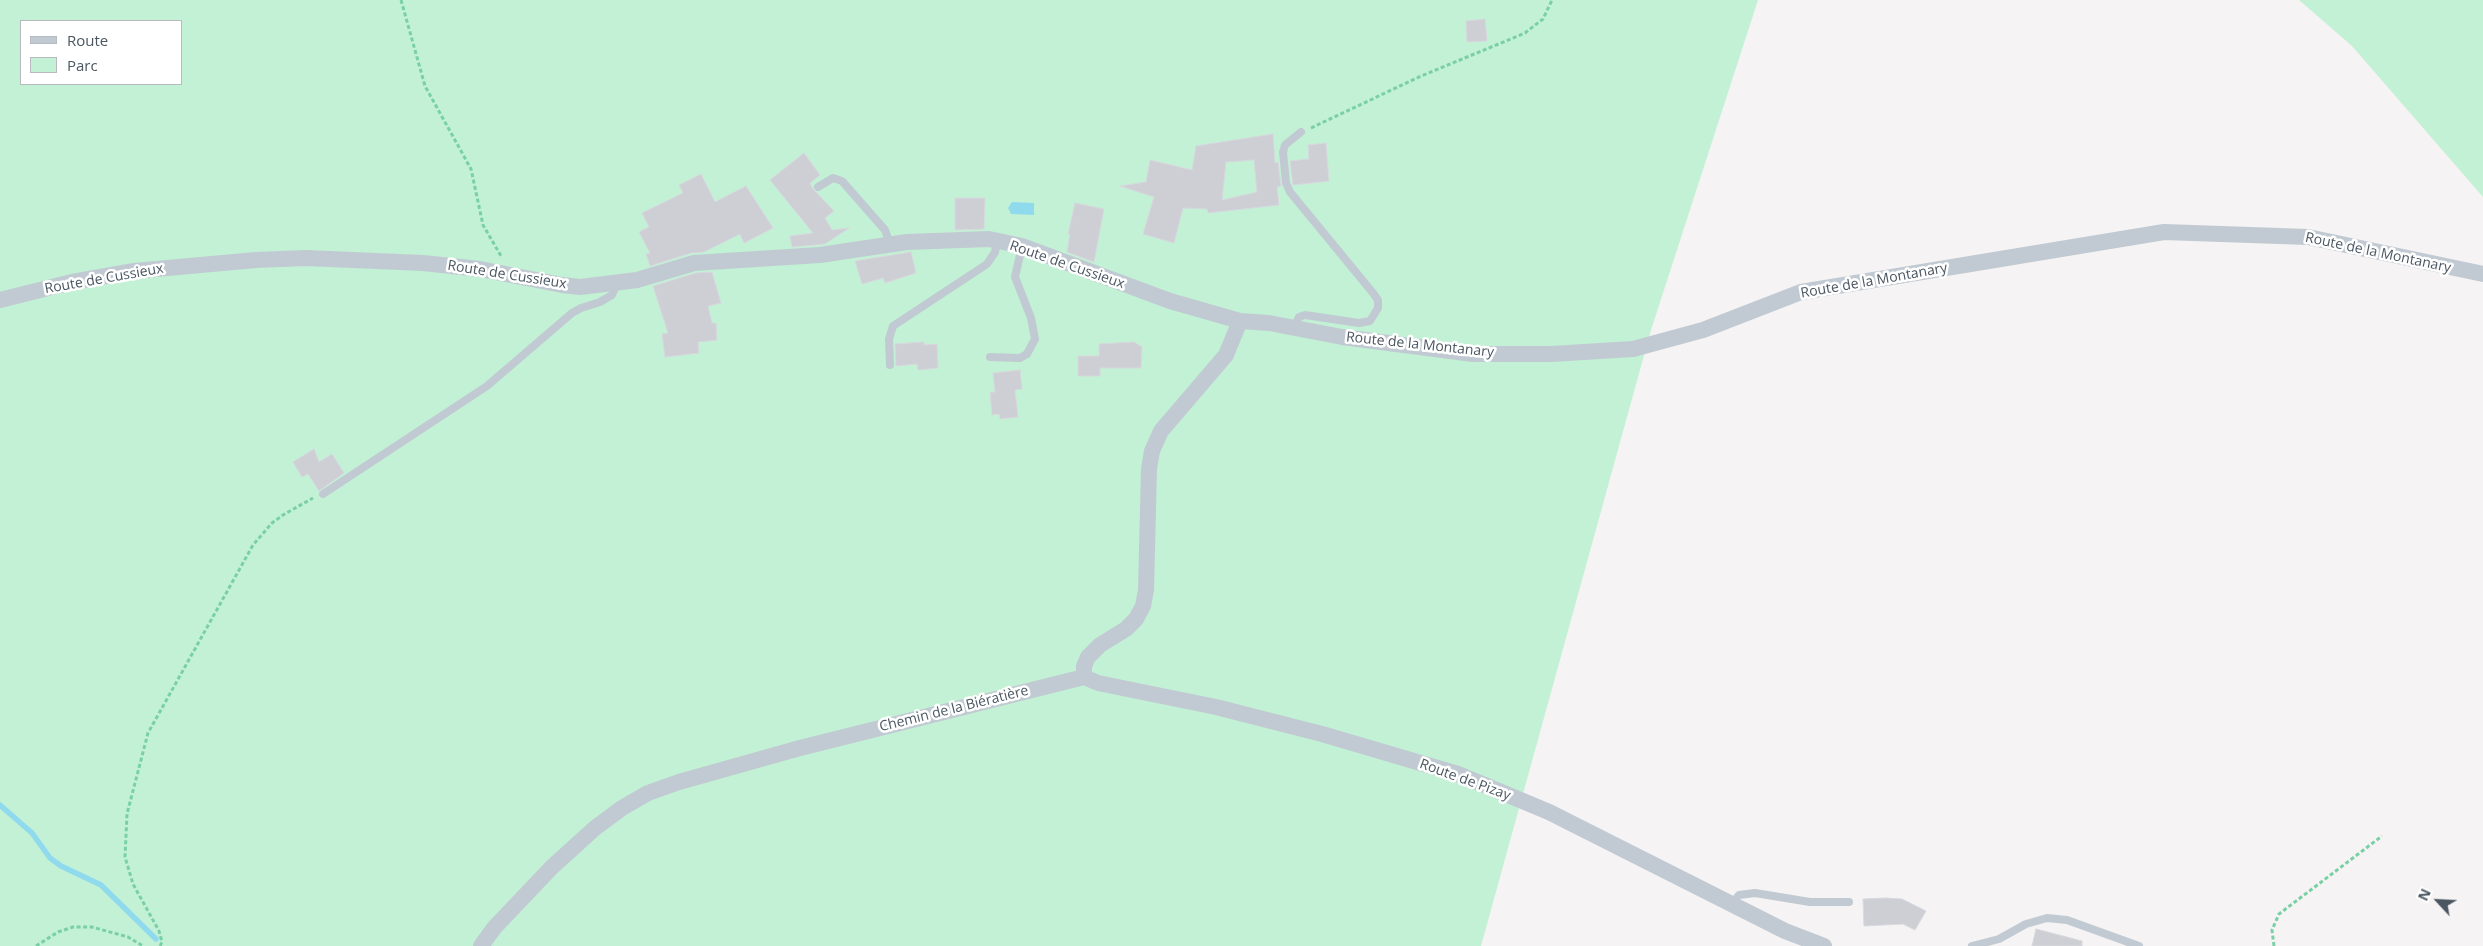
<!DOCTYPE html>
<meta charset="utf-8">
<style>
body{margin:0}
#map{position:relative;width:2483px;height:946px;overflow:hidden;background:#f5f3f3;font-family:"Open Sans",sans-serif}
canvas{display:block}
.legend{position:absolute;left:20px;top:20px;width:162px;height:65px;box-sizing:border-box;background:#fff;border:1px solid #b7bbc0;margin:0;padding:6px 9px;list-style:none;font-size:15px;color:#4a5661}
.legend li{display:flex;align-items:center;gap:10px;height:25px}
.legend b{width:25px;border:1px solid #b7bbc0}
.north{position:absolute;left:2413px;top:876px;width:50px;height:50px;-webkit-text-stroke:4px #fff;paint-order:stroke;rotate:295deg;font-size:14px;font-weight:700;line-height:20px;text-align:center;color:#4a5661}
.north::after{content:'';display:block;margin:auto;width:18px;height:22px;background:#4a5661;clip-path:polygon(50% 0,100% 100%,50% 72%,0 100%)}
</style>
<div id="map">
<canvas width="2483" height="946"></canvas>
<ul class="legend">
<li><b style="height:6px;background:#c1cad2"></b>Route</li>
<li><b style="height:14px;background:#c3f1d5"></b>Parc</li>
</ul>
<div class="north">N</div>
</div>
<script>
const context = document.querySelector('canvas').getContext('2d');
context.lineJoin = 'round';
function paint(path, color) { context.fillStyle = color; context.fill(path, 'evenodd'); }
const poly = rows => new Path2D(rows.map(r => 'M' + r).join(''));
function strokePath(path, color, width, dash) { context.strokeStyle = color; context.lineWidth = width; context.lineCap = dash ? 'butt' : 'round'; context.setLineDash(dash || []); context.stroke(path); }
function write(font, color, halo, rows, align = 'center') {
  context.font = font + ' "Open Sans",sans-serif'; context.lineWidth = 5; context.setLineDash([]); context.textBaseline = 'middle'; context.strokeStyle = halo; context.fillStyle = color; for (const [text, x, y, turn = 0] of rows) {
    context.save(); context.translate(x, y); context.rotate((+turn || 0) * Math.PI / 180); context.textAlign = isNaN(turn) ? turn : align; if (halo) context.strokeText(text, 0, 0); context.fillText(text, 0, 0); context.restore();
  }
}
paint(poly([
 [0,0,1758,0,1651,330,1481,946,0,946],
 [21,21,181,21,181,84,21,84],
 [2299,0,2483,0,2483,197,2352,46]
]), '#c3f1d5');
paint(poly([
 [1012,202,1034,203,1034,215,1011,214,1008,208]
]), '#90daee');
strokePath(poly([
 [0,805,32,833,50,858,61,866,101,885,156,939]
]), '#90daee', 5.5);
const building = poly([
 [1485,19,1487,41,1467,42,1466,21,1485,19],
 [1273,134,1275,163,1278,162,1281,186,1277,187,1279,205,1208,213,1207,209,1183,208,1174,243,1143,234,1154,197,1120,186,1146,182,1150,160,1192,170,1196,146,1273,134],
 [1254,160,1257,192,1222,200,1226,162,1254,160],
 [1326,143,1329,181,1293,185,1290,161,1309,159,1308,145,1326,143],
 [804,153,820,175,810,183,813,189,834,211,825,218,832,230,849,228,825,244,792,247,790,236,813,233,770,180,804,153],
 [701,174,715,202,746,186,773,228,744,243,740,234,704,252,691,253,650,266,646,254,650,253,639,232,649,227,642,213,683,193,679,185,701,174],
 [955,198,985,198,984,229,955,230,955,198],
 [1075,203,1104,209,1094,262,1067,252,1070,234,1068,234,1075,203],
 [911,252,916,273,885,283,883,278,862,284,855,261,911,252],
 [712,272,721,303,708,306,712,323,716,323,717,340,698,342,699,353,665,357,662,334,668,333,653,286,696,273,712,272],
 [924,342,924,345,937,344,938,368,918,370,917,364,896,366,895,344,924,342],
 [1134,342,1142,347,1141,368,1100,368,1100,376,1078,376,1078,356,1099,356,1099,344,1134,342],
 [1020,370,1022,389,1015,390,1018,417,1000,419,999,414,992,415,990,392,995,392,993,373,1020,370],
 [314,449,319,462,332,454,344,473,319,491,308,474,302,477,293,462,314,449],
 [1886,898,1902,899,1926,911,1915,930,1903,924,1864,926,1863,899,1886,898],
 [2036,929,2082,941,2082,946,2032,946,2036,929]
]);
paint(building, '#cdcfd5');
strokePath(building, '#d7d9de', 1);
strokePath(poly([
 [401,0,425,86,471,169,483,225,501,256],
 [1311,128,1419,77,1525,33,1543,19,1552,0],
 [36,946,58,932,73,927,92,927,128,937,143,946],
 [160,946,162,942,159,931,133,884,125,857,127,814,148,733,253,545,272,523,283,515,313,498],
 [2274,946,2272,930,2279,914,2382,836]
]), '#7ad0a6', 3, [4, 2.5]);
strokePath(poly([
 [818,187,833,178,842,181,885,230,890,244],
 [1293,329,1299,317,1305,315,1359,323,1370,321,1378,308,1378,300,1373,293,1290,192,1286,183,1283,152,1285,145,1301,132],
 [990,357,1020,358,1027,354,1035,339,1031,318,1015,277,1022,246],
 [890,365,889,339,893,326,987,264,995,252,997,241],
 [323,494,487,386,572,313,581,308,600,302,612,295,617,283],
 [1731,905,1739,895,1755,893,1810,902,1849,902],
 [1972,946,1999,939,2026,924,2047,918,2067,920,2139,946]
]), '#c1cad2', 8);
strokePath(poly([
 [0,300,72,282,134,271,256,260,306,258,423,263,480,269,562,285,580,287,637,280,694,263,820,255,907,242,989,239,1022,246,1170,301,1240,321,1269,323,1342,337,1473,354,1551,354,1633,349,1703,330,1801,292,2164,232,2308,237,2483,274],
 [1084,677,1098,683,1216,707,1322,734,1458,774,1549,812,1785,931,1824,946],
 [1084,677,1084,666,1088,657,1100,645,1126,629,1136,619,1143,606,1146,590,1149,469,1152,451,1161,431,1226,355,1240,321],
 [481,946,494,928,552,867,595,828,622,808,648,793,679,782,800,748,1084,677]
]), '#c1cad2', 16);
write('14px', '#4a5661', '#fff', [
 ["Route de la Montanary",2378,253,12],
 ["Route de Cussieux",1067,265,19],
 ["Route de Cussieux",507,275,9],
 ["Route de Cussieux",104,279,-10],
 ["Route de la Montanary",1874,281,-10],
 ["Route de la Montanary",1420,345,6],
 ["Chemin de la Biératière",954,709,-14],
 ["Route de Pizay",1465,780,20]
]);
</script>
